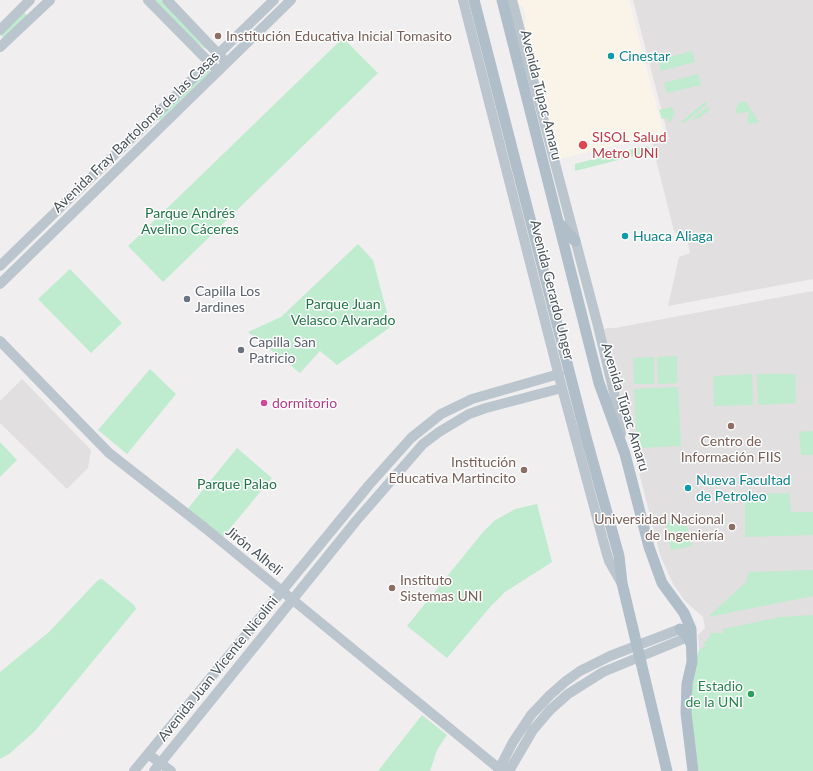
<!DOCTYPE html>
<meta charset="utf-8">
<style>
body{margin:0}
canvas{display:block;background:#f0eeee}
</style>
<canvas width="813" height="771"></canvas>
<script>
const context = document.querySelector('canvas').getContext('2d');
context.lineJoin = 'round';
function paint(path, color) { context.fillStyle = color; context.fill(path, 'evenodd'); }
const poly = rows => new Path2D(rows.map(r => 'M' + r).join(''));
function strokePath(path, color, width, dash) { context.strokeStyle = color; context.lineWidth = width; context.lineCap = dash ? 'butt' : 'round'; context.setLineDash(dash || []); context.stroke(path); }
function write(font, color, halo, rows, align = 'center') {
  context.font = font + ' Lato,sans-serif'; context.lineWidth = 3; context.setLineDash([]); context.textBaseline = 'middle'; context.strokeStyle = halo; context.fillStyle = color; for (const [text, x, y, turn = 0] of rows) {
    context.save(); context.translate(x, y); context.rotate((+turn || 0) * Math.PI / 180); context.textAlign = isNaN(turn) ? turn : align; if (halo) context.strokeText(text, 0, 0); context.fillText(text, 0, 0); context.restore();
  }
}
paint(poly([
 [518,0,629,0,664,134,559,159,538,77,539,74,535,55,531,53,524,23,526,20,523,6,519,4]
]), '#faf4e8');
paint(poly([
 [633,0,813,0,813,279,668,306,679,257,690,253,686,234,677,234,674,231,652,144,669,139],
 [813,291,813,771,699,771,691,678,699,650,698,635,705,628,703,617,685,601,673,584,660,555,603,330,607,328,615,328],
 [22,379,91,450,88,468,67,489,0,423,0,401]
]), '#e1dfdf');
paint(poly([
 [152,0,161,0,208,48,205,49,177,27],
 [24,12,28,17,5,39,0,35],
 [343,38,378,73,163,282,128,246],
 [692,51,695,62,661,71,659,60],
 [208,69,211,72,161,122,158,119],
 [698,74,701,85,667,93,664,83],
 [706,101,707,104,687,121,680,123],
 [743,101,746,102,759,122,750,124,747,122,749,111,738,114,735,110,739,103],
 [708,106,709,110,699,118,691,120],
 [671,107,675,112,670,123,667,118,662,119,659,110],
 [645,146,649,147,650,152,575,171,575,164],
 [358,244,373,260,390,324,389,328,337,365,320,351,300,373,248,332,281,317],
 [70,269,122,323,91,353,38,299],
 [677,356,677,383,658,384,657,357],
 [654,357,654,384,634,384,633,358],
 [150,369,176,394,127,454,98,430],
 [752,374,753,405,714,406,713,376],
 [757,374,795,374,796,403,758,405],
 [678,387,681,446,637,448,634,389],
 [813,431,813,455,801,455,799,432],
 [0,442,17,460,0,477],
 [237,448,272,478,221,539,186,511],
 [789,493,791,512,813,512,813,535,745,537,745,494],
 [537,504,552,562,505,592,491,606,447,658,407,626,483,532,494,521,515,509],
 [685,518,692,546,671,550,665,522],
 [813,570,813,596,708,617,746,582,749,572],
 [102,579,134,605,136,609,35,731,9,754,0,759,0,672,49,632,98,580],
 [813,615,813,771,699,771,690,725,691,678,699,650,705,646,704,642,708,641,707,638,710,637,710,633,723,633,723,629,781,617],
 [422,715,447,735,437,750,430,771,378,771]
]), '#bfebce');
strokePath(poly([
 [148,0,213,66],
 [167,0,222,58],
 [463,0,562,388,606,551,609,561,621,582],
 [512,0,598,326,614,393,621,434],
 [0,30,30,0],
 [0,47,50,0],
 [0,266,274,0],
 [0,284,291,0],
 [0,341,109,453,205,528,502,771],
 [148,754,171,771],
 [134,771,369,485,411,438,441,414,472,399,559,374],
 [154,771,356,521,423,444,439,432,469,414,486,408,562,388],
 [498,771,513,742,531,715,550,695,566,681,580,671,610,656,680,629,691,629,688,637,603,672,568,694,550,710,533,730,509,771]
]), '#bbc5ce', 10);
strokePath(poly([
 [474,0,586,437,619,556,622,583,667,771],
 [502,0,599,383,625,454,649,547,662,583,684,613,691,629,692,662,687,684,686,713,693,771],
 [561,225,575,241],
 [680,629,688,637,691,644]
]), '#b0beca', 11);
for (const [x, y, r, color] of [
 [218,36,4,"#8d6e63"],
 [611,56,4,"#0f9aa8"],
 [583,145,5,"#e0444e"],
 [625,236,4,"#0f9aa8"],
 [187,299,4,"#6b7280"],
 [241,350,4,"#6b7280"],
 [264,403,4,"#d1479c"],
 [731,426,4,"#8d6e63"],
 [524,470,4,"#8d6e63"],
 [688,488,4,"#0f9aa8"],
 [732,527,4,"#8d6e63"],
 [392,588,4,"#8d6e63"],
 [751,694,4,"#2e9e5b"]
]) { const dot = new Path2D(); dot.arc(x, y, r, 0, 2 * Math.PI); context.fillStyle = color; context.fill(dot); strokePath(dot, '#fff', 1.5); }
write('14px', '#785e54', '#fff', [
 ["Institución Educativa Inicial Tomasito",226,36],
 ["Centro de",731,441,"center"],
 ["Información FIIS",731,457,"center"],
 ["Institución",516,462,"right"],
 ["Educativa Martincito",516,478,"right"],
 ["Universidad Nacional",724,519,"right"],
 ["de Ingeniería",724,535,"right"],
 ["Instituto",400,580],
 ["Sistemas UNI",400,596]
], 'left');
write('14px', '#0d838f', '#fff', [
 ["Cinestar",619,56],
 ["Huaca Aliaga",633,236],
 ["Nueva Facultad",696,480],
 ["de Petroleo",696,496]
], 'left');
write('14px', '#485259', '#fff', [
 ["Avenida Túpac Amaru",541,95,76],
 ["Avenida Fray Bartolomé de las Casas",136,132,-44],
 ["Avenida Gerardo Unger",552,290,76],
 ["Avenida Túpac Amaru",625,407,73],
 ["Jirón Alheli",254,551,39],
 ["Avenida Juan Vicente Nicolini",218,669,-51]
]);
write('14px', '#be3a42', '#fff', [
 ["SISOL Salud",592,137],
 ["Metro UNI",592,153]
], 'left');
write('14px', '#1f7445', '#fff', [
 ["Parque Andrés",190,213],
 ["Avelino Cáceres",190,229],
 ["Parque Juan",343,304],
 ["Velasco Alvarado",343,320],
 ["Parque Palao",237,484]
]);
write('14px', '#5b616d', '#fff', [
 ["Capilla Los",195,291],
 ["Jardines",195,307],
 ["Capilla San",249,342],
 ["Patricio",249,358]
], 'left');
write('14px', '#b23c85', '#fff', [
 ["dormitorio",272,403]
], 'left');
write('14px', '#27864d', '#fff', [
 ["Estadio",743,686],
 ["de la UNI",743,702]
], 'right');
</script>
